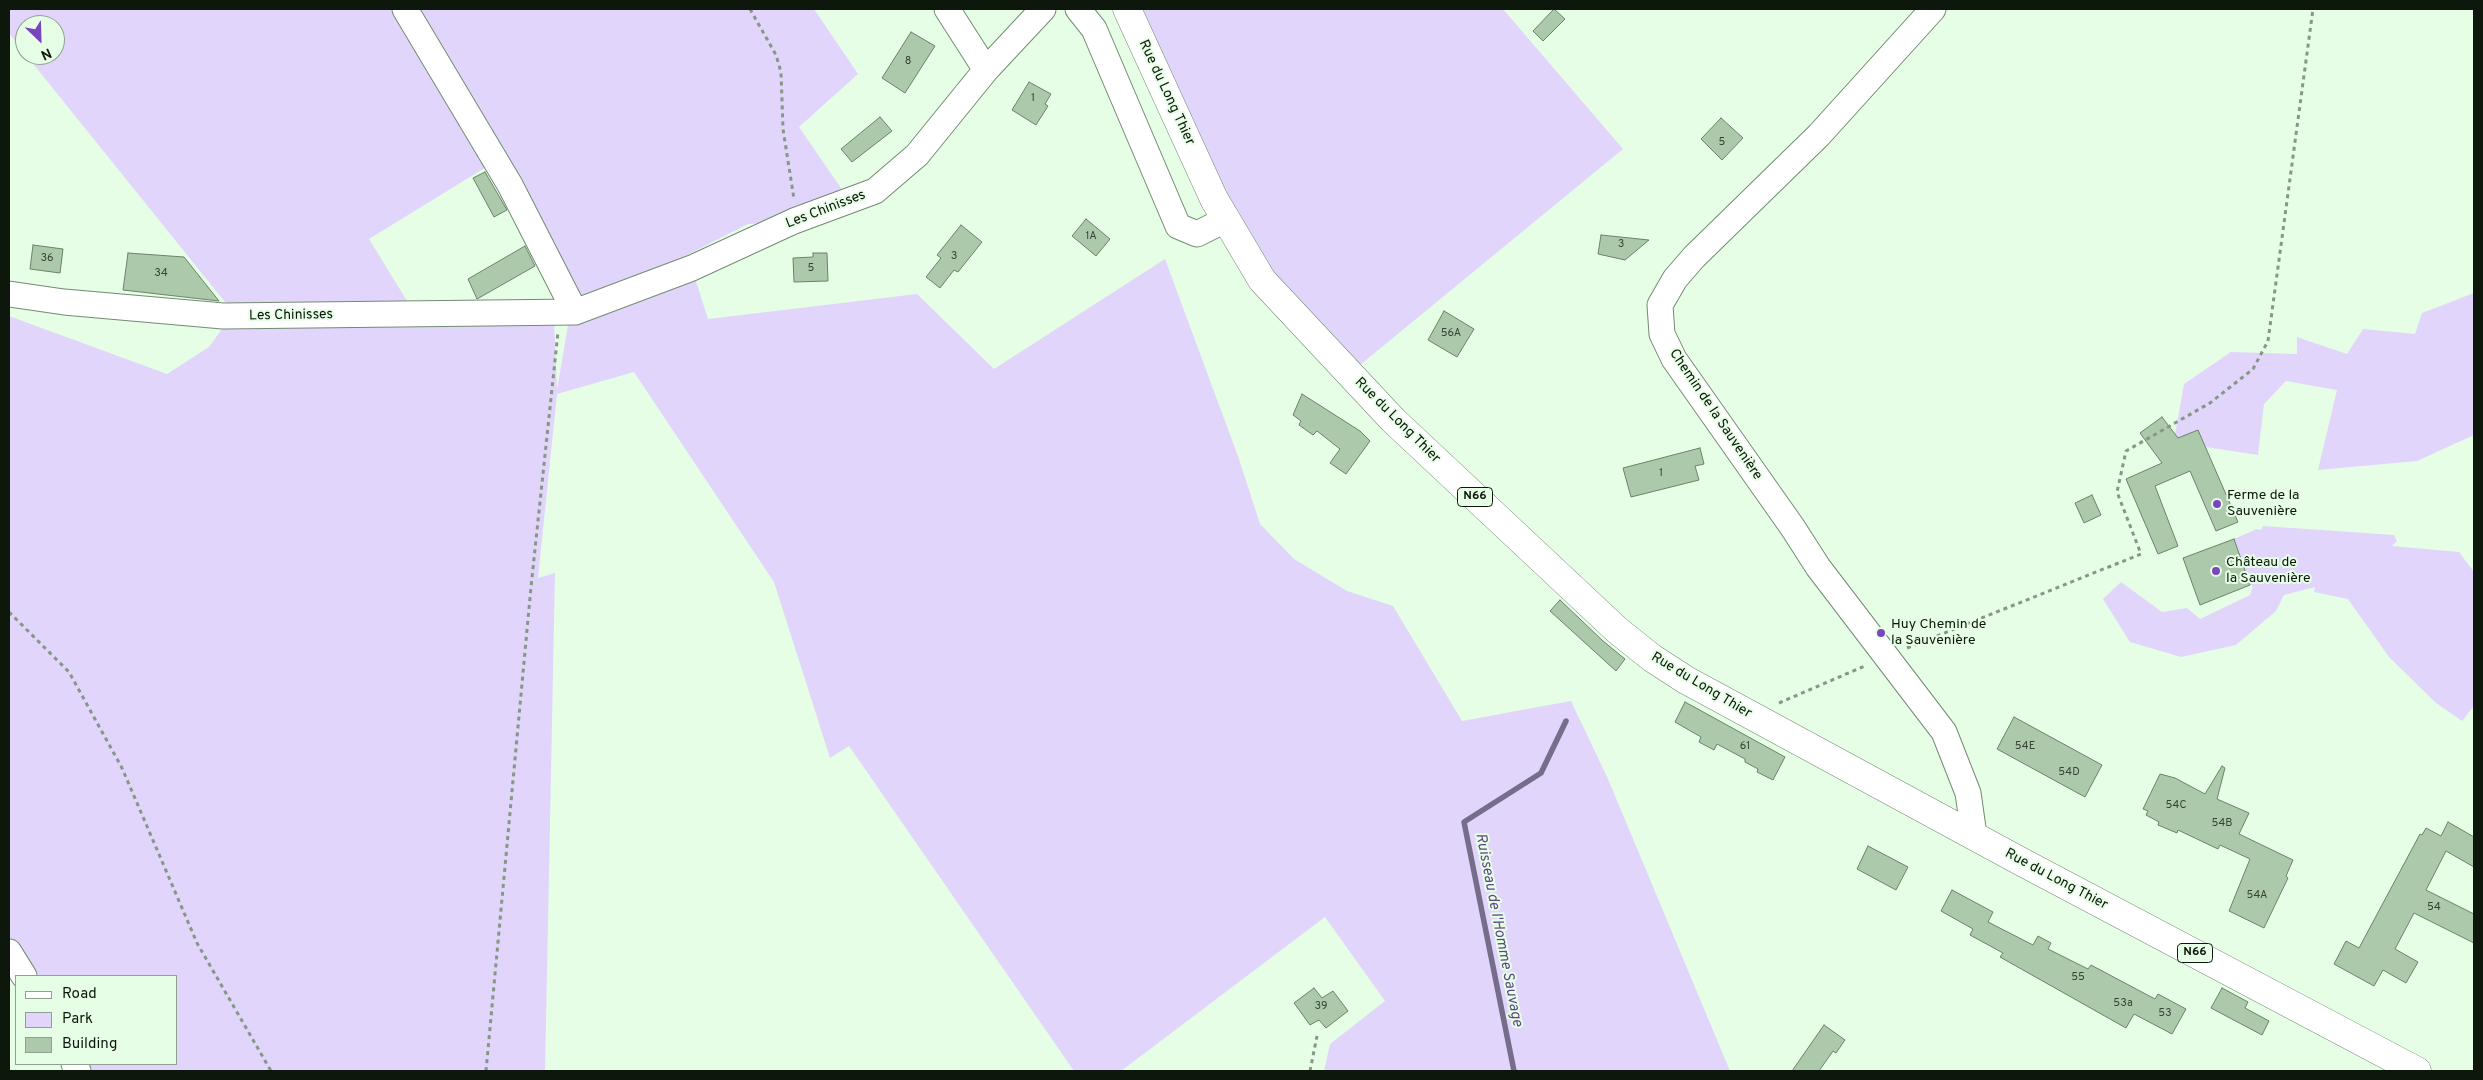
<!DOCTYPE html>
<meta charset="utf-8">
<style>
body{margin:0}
#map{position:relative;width:2483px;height:1080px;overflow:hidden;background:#e7fee6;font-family:Overpass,sans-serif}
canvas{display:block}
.frame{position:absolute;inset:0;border:10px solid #0d170c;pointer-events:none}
.legend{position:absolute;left:15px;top:975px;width:162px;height:90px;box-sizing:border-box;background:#e7fee6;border:1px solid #90a28f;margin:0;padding:6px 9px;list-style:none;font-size:15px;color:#0d170c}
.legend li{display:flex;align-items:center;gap:10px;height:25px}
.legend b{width:25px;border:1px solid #90a28f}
.north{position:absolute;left:15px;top:15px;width:50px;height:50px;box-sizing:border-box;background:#e7fee6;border:1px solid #90a28f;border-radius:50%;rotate:156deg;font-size:14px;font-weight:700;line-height:20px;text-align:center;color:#0d170c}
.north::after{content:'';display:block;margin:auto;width:18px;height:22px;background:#7946bd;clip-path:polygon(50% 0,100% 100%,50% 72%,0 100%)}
</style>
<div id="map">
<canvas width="2483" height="1080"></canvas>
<div class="frame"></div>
<ul class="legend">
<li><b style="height:6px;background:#fff"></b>Road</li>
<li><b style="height:14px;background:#e1d5fc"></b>Park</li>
<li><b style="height:14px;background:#adc9ac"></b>Building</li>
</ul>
<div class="north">N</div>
</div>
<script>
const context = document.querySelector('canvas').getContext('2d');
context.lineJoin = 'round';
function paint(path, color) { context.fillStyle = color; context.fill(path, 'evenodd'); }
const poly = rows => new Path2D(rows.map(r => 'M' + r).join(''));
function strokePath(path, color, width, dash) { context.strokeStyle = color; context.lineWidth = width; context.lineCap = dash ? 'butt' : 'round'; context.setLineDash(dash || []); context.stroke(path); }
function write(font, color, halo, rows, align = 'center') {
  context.font = font + ' Overpass,sans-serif'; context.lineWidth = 4; context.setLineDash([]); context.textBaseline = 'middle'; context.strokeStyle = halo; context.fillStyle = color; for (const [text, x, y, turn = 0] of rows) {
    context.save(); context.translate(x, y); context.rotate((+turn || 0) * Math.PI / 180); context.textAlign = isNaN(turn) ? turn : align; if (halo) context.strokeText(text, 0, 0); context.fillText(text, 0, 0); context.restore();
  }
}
paint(poly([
 [9,9,814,9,858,74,799,127,845,194,776,222,748,224,575,312,496,161,369,239,412,309,229,307,26,55,55,55,55,25,25,25,25,54,9,33],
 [1127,9,1503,9,1623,149,1349,374,1262,280],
 [1165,259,1239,459,1260,524,1294,559,1347,591,1393,606,1462,721,1571,701,1608,779,1730,1071,1324,1071,1330,1044,1385,1001,1325,917,1121,1071,1074,1071,849,746,830,758,774,582,634,372,557,394,538,578,555,573,545,1071,68,1071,65,1064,176,1064,176,976,22,976,9,949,9,316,167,374,209,347,226,323,554,319,557,390,569,319,692,269,708,319,917,294,994,369],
 [2474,293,2474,435,2417,461,2318,470,2337,390,2286,381,2264,404,2258,455,2206,447,2198,430,2174,440,2184,384,2231,352,2297,354,2297,337,2347,354,2363,329,2415,334,2422,313],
 [2263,526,2394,535,2397,541,2392,546,2459,552,2474,572,2474,706,2462,721,2436,703,2389,657,2348,599,2314,592,2315,587,2284,595,2276,611,2236,645,2181,657,2130,642,2103,599,2121,582,2162,612,2187,608,2200,619,2250,595,2253,586,2250,585,2234,539,2257,529,2261,530]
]), '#e1d5fc');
strokePath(poly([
 [1514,1071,1464,822,1541,773,1566,721]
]), '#756d8a', 5.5);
const building = poly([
 [1554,9,1565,19,1543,41,1533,31,1554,9],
 [911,32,935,46,905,93,882,78,911,32],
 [1029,82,1051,94,1045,104,1048,106,1036,125,1012,110,1029,82],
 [880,117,892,131,852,162,841,149,880,117],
 [1721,118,1743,138,1722,160,1701,139,1721,118],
 [485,172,507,210,494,217,473,178,485,172],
 [1086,219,1110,239,1096,256,1072,236,1086,219],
 [961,225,982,242,958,272,954,270,940,288,926,277,941,258,937,255,961,225],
 [1601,235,1649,240,1625,260,1598,254,1601,235],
 [33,245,63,249,60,273,30,269,33,245],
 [525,246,535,266,477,299,468,279,525,246],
 [128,253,184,257,219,301,123,290,128,253],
 [813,253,827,253,828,281,794,282,793,258,813,257,813,253],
 [1444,311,1474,329,1457,357,1428,340,1444,311],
 [1302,394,1360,431,1370,441,1346,474,1330,463,1340,449,1317,431,1313,435,1299,425,1301,421,1293,415,1302,394],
 [2162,417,2178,438,2198,430,2238,522,2216,531,2190,471,2155,486,2178,546,2158,554,2126,479,2162,463,2140,433,2162,417],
 [1700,448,1704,464,1695,466,1699,480,1631,497,1623,468,1700,448],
 [2092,495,2101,515,2084,523,2075,503,2092,495],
 [2234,539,2250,585,2200,605,2183,558,2234,539],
 [1560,600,1603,641,1625,659,1616,671,1550,611,1560,600],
 [1685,702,1785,757,1773,780,1757,772,1758,769,1745,762,1745,759,1717,744,1714,750,1699,742,1701,737,1675,722,1685,702],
 [2014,717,2102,765,2085,797,1997,749,2014,717],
 [2222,766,2225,768,2217,799,2249,813,2239,834,2293,860,2286,876,2288,878,2264,928,2229,911,2250,859,2220,845,2218,849,2178,830,2177,833,2158,825,2159,822,2146,815,2148,811,2143,809,2160,774,2175,778,2205,794,2222,766],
 [2448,822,2474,837,2474,867,2446,851,2426,890,2474,914,2474,943,2414,913,2395,949,2418,962,2406,983,2383,970,2374,986,2334,964,2346,941,2359,948,2420,834,2422,835,2426,828,2441,836,2448,822],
 [1868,846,1908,867,1896,890,1857,869,1868,846],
 [1952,890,1993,912,1988,922,2033,945,2038,936,2051,943,2048,949,2088,969,2091,965,2155,999,2158,994,2186,1009,2172,1034,2134,1014,2126,1028,2000,957,2003,953,1970,935,1973,929,1941,911,1952,890],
 [1314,988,1322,998,1333,991,1348,1011,1326,1028,1319,1020,1310,1025,1294,1003,1314,988],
 [2222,988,2248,1002,2245,1008,2269,1021,2262,1035,2211,1008,2222,988],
 [1824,1025,1845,1040,1836,1053,1833,1051,1819,1071,1792,1071,1824,1025]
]);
paint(building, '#adc9ac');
strokePath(building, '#698368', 1);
const minor = poly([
 [947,9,986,70],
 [1078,9,1094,29,1178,226,1197,234,1225,220],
 [1933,9,1819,135,1694,257,1675,279,1660,305,1662,334,1674,359,1793,528,1818,567,1944,732,1968,793,1974,835],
 [9,294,64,302,223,316,575,312,510,185,405,9],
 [575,312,692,268,794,221,875,191,917,155,986,70,1043,9],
 [9,952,24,976],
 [74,1064,78,1071]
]);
const major = poly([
 [1127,9,1214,199,1262,280,1393,420,1617,630,1652,658,1686,680,2020,861,2417,1071]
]);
strokePath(minor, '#728c71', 27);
strokePath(major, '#728c71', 29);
strokePath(poly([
 [750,9,776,55,781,72,783,129,794,199],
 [9,612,69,672,122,768,197,943,271,1071],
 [1907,648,2141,554,2117,492,2126,451,2210,403,2253,369,2268,341,2313,9],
 [1779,703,1867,665],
 [486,1071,531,587,558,332],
 [1310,1071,1317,1036]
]), '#869785', 3, [4, 4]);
strokePath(minor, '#fff', 25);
strokePath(major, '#fff', 28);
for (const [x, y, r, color] of [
 [2217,504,5,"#7946bd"],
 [2216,571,5,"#7946bd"],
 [1881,633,5,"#7946bd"]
]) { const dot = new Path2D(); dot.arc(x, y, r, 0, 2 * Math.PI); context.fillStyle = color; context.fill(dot); strokePath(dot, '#e7fee6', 2); }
write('11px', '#354434', null, [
 ["8",908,62],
 ["1",1033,99],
 ["5",1722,143],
 ["1A",1091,237],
 ["3",1621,245],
 ["3",954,257],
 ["36",47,259],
 ["5",811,269],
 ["34",161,274],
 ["56A",1451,334],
 ["1",1661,474],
 ["61",1745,747],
 ["54E",2025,747],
 ["54D",2069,773],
 ["54C",2176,806],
 ["54B",2222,824],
 ["54A",2257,896],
 ["54",2434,908],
 ["55",2078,978],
 ["53a",2123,1004],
 ["39",1321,1007],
 ["53",2165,1014]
]);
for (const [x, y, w] of [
 [1475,497,35],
 [2195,953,35]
]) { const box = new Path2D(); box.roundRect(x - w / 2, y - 9.5, w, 19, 4); context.fillStyle = '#e7fee6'; context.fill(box); strokePath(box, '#0d170c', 1); }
write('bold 12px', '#0d170c', null, [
 ["N66",1475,497],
 ["N66",2195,953]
]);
write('14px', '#0d170c', '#e7fee6', [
 ["Rue du Long Thier",1166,93,65],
 ["Les Chinisses",826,210,-21],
 ["Les Chinisses",291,316,-1],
 ["Chemin de la Sauvenière",1715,415,56],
 ["Rue du Long Thier",1397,421,45],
 ["Rue du Long Thier",1701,686,31],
 ["Rue du Long Thier",2056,880,28]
]);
write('14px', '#0d170c', '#e7fee6', [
 ["Ferme de la",2227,496],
 ["Sauvenière",2227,512],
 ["Château de",2226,563],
 ["la Sauvenière",2226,579],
 ["Huy Chemin de",1891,625],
 ["la Sauvenière",1891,641]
], 'left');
write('italic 15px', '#5d4683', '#e7fee6', [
 ["Ruisseau de l'Homme Sauvage",1498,930,79]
]);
</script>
